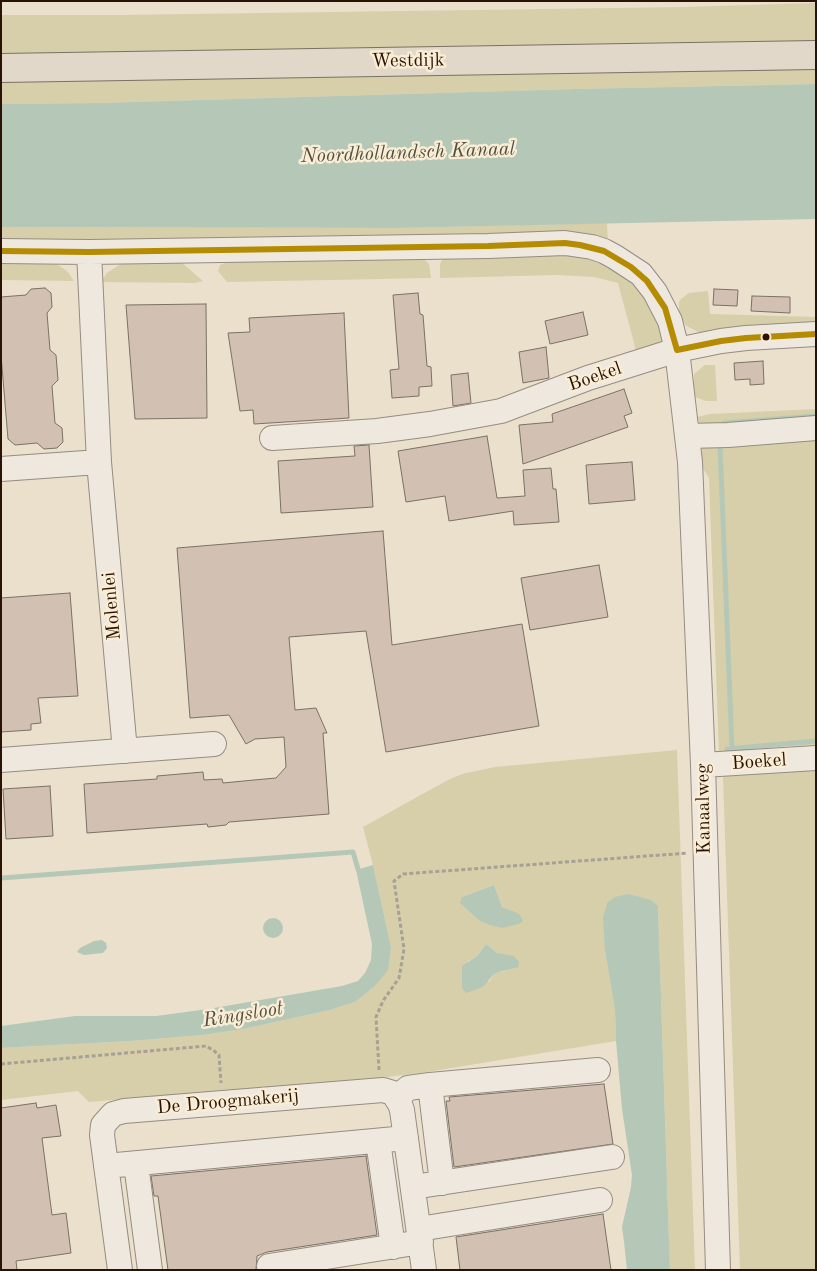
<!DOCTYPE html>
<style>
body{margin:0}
#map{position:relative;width:817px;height:1271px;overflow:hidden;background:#ebe0cc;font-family:"Old Standard TT",serif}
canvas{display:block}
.frame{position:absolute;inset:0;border:2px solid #2a1304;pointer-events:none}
</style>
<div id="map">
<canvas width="817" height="1271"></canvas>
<div class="frame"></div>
</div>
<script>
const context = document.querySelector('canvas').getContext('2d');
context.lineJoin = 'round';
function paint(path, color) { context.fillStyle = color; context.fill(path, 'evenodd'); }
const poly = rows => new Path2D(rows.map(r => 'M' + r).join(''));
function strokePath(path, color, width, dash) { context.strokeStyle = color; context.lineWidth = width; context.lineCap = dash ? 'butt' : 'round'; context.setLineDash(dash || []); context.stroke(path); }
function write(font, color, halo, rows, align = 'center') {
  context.font = font + ' "Old Standard TT",serif'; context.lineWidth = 5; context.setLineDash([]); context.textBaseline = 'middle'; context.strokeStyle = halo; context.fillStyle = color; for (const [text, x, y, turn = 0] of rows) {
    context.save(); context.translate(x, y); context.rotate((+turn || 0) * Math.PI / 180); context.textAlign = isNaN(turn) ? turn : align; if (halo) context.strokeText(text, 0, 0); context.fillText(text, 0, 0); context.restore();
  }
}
paint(poly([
 [816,3,816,44,198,54,1,53,1,15,121,15,684,7],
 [816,65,816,84,575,89,98,103,1,104,1,79],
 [607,223,608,242,1,242,1,227,397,228],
 [546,252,591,259,628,277,651,301,663,338,662,342,638,358,618,283,594,277,557,275,440,278,440,264,443,258],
 [421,256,429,264,431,278,227,282,218,271,220,265,235,259],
 [1,258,53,261,68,272,74,281,1,280],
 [124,262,181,262,203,281,195,283,101,282,107,273],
 [708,291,710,314,816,317,816,325,700,333,685,325,679,313,679,302,681,299,689,293],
 [705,365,715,365,717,401,706,401,695,397,693,390,694,374],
 [816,409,816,423,700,425,697,417,710,414],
 [816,431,816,745,734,749,733,752,719,755,709,478,702,467,702,447],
 [677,750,695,1270,670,1270,658,906,605,951,615,1010,616,1041,427,1072,379,1078,89,1102,78,1091,1,1100,1,1048,131,1041,203,1035,243,1029,330,1010,355,1002,374,987,391,947,373,865,363,827,448,780,462,774,495,767],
 [494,885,502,907,518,913,462,897],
 [486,944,497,953,514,957,505,971,499,972,494,974,489,982,467,962,477,956],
 [816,763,816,1270,740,1270,723,778,725,769]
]), '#d6cfa9');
paint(poly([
 [816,84,816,219,397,228,1,227,1,104,98,103,575,89],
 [373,865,391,947,388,970,374,987,355,1002,330,1010,243,1029,203,1035,131,1041,1,1048,1,1026,75,1016,156,1016,208,1009,342,986,358,981,365,973,371,960,372,944,356,870],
 [494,885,502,907,518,913,521,917,523,921,519,924,502,928,490,925,480,921,460,903,462,897],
 [628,894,651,900,658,906,670,1270,627,1270,624,1242,622,1227,631,1187,632,1175,622,1109,616,1041,615,1010,605,951,603,918,607,903,615,897],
 '263 928a10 10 0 1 1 20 0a10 10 0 1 1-20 0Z',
 [102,940,106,943,107,948,103,953,84,955,77,952,80,948,94,941],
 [486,944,497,953,514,956,519,962,518,967,499,972,494,974,483,987,466,993,462,988,462,966,477,956]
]), '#b5c8b7');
strokePath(poly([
 [720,426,724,423,816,416],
 [720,444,732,749],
 [727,749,816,741],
 [1,878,353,852,358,869]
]), '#b5c8b7', 5);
const building = poly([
 [45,288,51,293,52,307,47,313,50,350,56,355,58,380,52,386,55,423,62,428,63,442,57,448,44,449,37,443,15,445,8,439,1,355,1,297,26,295,31,289,45,288],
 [714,289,738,290,737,306,713,305,714,289],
 [418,293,420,314,423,315,427,366,431,367,432,386,419,387,419,396,392,398,390,370,399,369,393,295,418,293],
 [752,296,790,297,790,313,751,311,752,296],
 [206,304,207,418,135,419,126,305,206,304],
 [583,312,588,335,550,344,545,321,583,312],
 [344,313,349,418,254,424,253,410,240,411,228,333,250,332,249,318,344,313],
 [546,347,549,378,523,383,519,352,546,347],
 [763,361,764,384,750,385,750,379,735,380,734,363,763,361],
 [468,373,471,403,453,406,451,375,468,373],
 [624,389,632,413,624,416,628,427,523,464,519,425,553,422,552,414,624,389],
 [487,436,497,498,525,496,523,470,551,468,553,489,556,489,559,522,514,525,513,511,449,521,445,496,406,502,398,451,487,436],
 [369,445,373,507,281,513,278,461,355,456,354,446,369,445],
 [632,462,635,500,589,504,586,465,632,462],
 [383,531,392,645,522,624,539,726,386,752,366,631,289,637,295,710,316,708,327,733,323,733,329,814,229,822,226,825,208,827,207,824,87,833,84,784,157,779,157,776,203,772,204,780,222,779,223,783,254,780,276,778,286,767,284,737,255,739,246,744,229,715,190,718,177,548,383,531],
 [599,565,608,617,530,630,521,578,599,565],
 [70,593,78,696,38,698,41,723,31,724,31,730,1,732,1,598,70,593],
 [50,786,53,836,6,839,3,789,50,786],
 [604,1084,613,1144,454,1167,446,1101,450,1101,449,1097,604,1084],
 [36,1103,37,1108,56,1105,61,1136,42,1138,52,1215,66,1213,71,1253,16,1261,17,1270,1,1270,1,1108,36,1103],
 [366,1156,377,1235,267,1252,257,1256,256,1270,168,1270,158,1196,154,1196,151,1176,366,1156],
 [603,1214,611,1270,460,1270,456,1237,603,1214]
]);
paint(building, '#d2c0b3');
strokePath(building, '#7a7165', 1);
const minor = poly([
 [1,251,89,252,488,246,565,243,592,247,604,251,615,257,641,274,655,292,670,321,677,350,690,462,703,765,718,1270],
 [89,252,99,462,125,751],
 [688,436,728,435,816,428],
 [272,438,377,431,430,424,501,411,588,378,677,350,721,341,746,338,816,334],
 [1,469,99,462],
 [1,760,214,744],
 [703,765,816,758],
 [430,1085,442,1183],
 [397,1098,408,1088,430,1085,598,1070],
 [378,1141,393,1247],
 [136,1164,150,1270],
 [106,1166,406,1138],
 [413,1187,612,1157],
 [419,1229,600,1200],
 [269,1266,421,1242],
 [120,1270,102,1135,103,1125,113,1114,124,1111,383,1090,393,1093,400,1104,402,1110,424,1270]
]);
const major = poly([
 [1,68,816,55]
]);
strokePath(minor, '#968c80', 26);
strokePath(major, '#7a7165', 30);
strokePath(poly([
 [1,1064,206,1046,213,1050,219,1055,221,1083],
 [379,1070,376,1017,383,1001,399,978,404,949,394,881,403,874,688,853]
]), '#a7a096', 3, [4, 2.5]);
strokePath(minor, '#eee8de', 24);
strokePath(major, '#e1d8c9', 28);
strokePath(poly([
 [1,251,89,252,488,246,565,243,580,245,604,251,631,267,647,281,665,308,677,350],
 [677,350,721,341,746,338,816,334]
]), '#b48b01', 6);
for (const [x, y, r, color] of [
 [766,337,4.5,"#2a1304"]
]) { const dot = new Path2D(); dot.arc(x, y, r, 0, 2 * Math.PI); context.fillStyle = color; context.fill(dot); strokePath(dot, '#faedd5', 2); }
write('19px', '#2a1304', '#faedd5', [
 ["Westdijk",408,61,-1],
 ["Boekel",595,377,-19],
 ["Molenlei",112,606,-95],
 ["Boekel",759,762,-4],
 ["Kanaalweg",704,809,-91],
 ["De Droogmakerij",228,1102,-5]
]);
write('italic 20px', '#534f40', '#faedd5', [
 ["Noordhollandsch Kanaal",408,153,-2],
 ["Ringsloot",243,1015,-9]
]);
</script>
